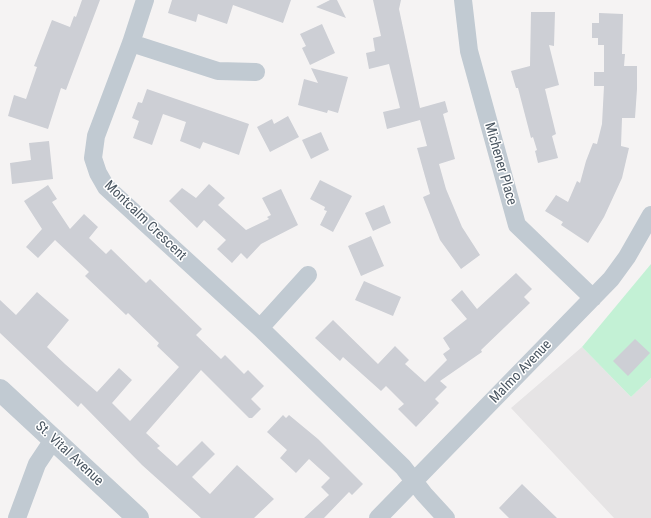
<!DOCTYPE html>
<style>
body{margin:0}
canvas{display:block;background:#f5f3f3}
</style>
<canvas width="651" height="518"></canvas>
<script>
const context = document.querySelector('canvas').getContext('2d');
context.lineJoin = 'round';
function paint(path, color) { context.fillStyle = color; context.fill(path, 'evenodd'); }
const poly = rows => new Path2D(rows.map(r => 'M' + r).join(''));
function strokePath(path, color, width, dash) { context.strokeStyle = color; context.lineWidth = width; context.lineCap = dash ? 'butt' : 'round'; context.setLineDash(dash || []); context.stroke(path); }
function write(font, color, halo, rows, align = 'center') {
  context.font = font + ' "Roboto Condensed",sans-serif'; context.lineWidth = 3; context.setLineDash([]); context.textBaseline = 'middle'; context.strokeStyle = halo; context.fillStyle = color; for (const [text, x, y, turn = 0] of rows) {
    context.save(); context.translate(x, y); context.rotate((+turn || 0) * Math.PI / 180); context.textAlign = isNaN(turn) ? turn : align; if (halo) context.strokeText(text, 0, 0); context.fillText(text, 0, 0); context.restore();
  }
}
paint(poly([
 [582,347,631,397,651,378,651,518,614,518,511,408]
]), '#e6e4e5');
paint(poly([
 [651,264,651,378,631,397,582,347]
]), '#c3f1d5');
paint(poly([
 [82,0,100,0,66,90,61,88,48,129,8,116,14,95,26,99,37,67,34,66,52,20,70,27,74,16,76,17],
 [172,0,291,0,283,23,233,5,227,24,198,14,196,22,168,13],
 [330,0,337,0,346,18,316,7],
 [373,0,401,0,399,9,420,108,445,101,448,112,443,114,455,159,439,164,446,189,462,227,480,255,461,269,440,240,423,197,430,194,417,148,427,146,420,120,387,129,383,112,400,108,389,64,369,69,366,53,375,51,373,38,381,36],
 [531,12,555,12,554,46,549,45,559,85,545,89,556,134,552,136,558,158,538,163,535,151,537,150,533,137,531,138,518,88,516,88,511,71,530,66],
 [599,13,623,14,622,54,625,54,624,66,637,66,637,89,635,118,622,118,621,146,629,148,622,178,604,217,588,243,561,225,563,222,545,211,556,195,568,202,577,181,580,183,586,161,593,143,597,144,602,124,604,86,594,86,594,72,604,72,604,45,598,45,598,38,592,38,592,23,599,23],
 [322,24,335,53,310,65,302,48,306,46,300,34],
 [311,68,348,77,338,113,328,110,327,113,298,105,304,79,318,83],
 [147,89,249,124,239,155,203,142,200,149,180,141,186,122,163,114,152,145,133,138,139,121,132,118,138,102,142,103],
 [288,116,299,137,270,152,257,127,272,119,274,124],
 [321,132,329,150,311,159,302,140],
 [49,141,53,179,12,184,10,163,31,160,29,143],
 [320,180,352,196,333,232,320,225,327,211,324,210,325,207,310,199],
 [209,184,225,198,218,205,246,230,269,219,267,217,271,215,262,198,281,189,298,225,261,244,247,259,241,253,232,263,217,249,226,240,204,220,197,228,169,201,182,188,196,198],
 [48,185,57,199,52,202,70,229,84,214,98,227,89,238,106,254,111,249,146,283,150,279,202,329,196,335,221,359,225,355,244,374,248,370,264,386,251,399,261,409,252,418,249,418,201,370,146,433,160,446,157,448,177,466,202,441,215,454,192,477,210,494,237,465,274,499,254,518,201,518,142,465,81,403,78,407,0,333,0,300,16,315,37,292,69,320,47,347,65,364,97,392,119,368,132,380,112,403,130,421,179,367,157,346,159,343,128,313,126,315,85,276,89,272,55,240,38,258,26,247,42,229,24,201],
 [384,205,391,223,373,231,365,213],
 [371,236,384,266,361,276,348,246],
 [516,273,532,289,524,297,530,303,481,350,482,352,440,381,447,387,435,399,439,403,416,427,398,409,404,404,386,386,381,391,343,357,340,361,315,338,333,320,378,364,395,346,409,360,405,364,425,382,447,360,443,354,450,349,443,338,467,319,451,300,462,290,477,309],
 [364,281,401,297,393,316,355,300],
 [635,339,650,353,628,376,613,361],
 [283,415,286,418,289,415,318,439,363,484,352,495,349,492,324,518,304,518,329,495,321,487,330,478,309,459,296,473,280,458,287,450,267,432],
 [522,484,557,518,509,518,499,508]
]), '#cdcfd5');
strokePath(poly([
 [145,0,131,43,96,136,93,158,98,173,106,187,260,328,403,467,424,494,446,518],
 [463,0,469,51,517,225,593,298],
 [131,43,218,71,256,72],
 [260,328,308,275],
 [17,518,37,464,53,440],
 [378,518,611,279,627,257,651,215]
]), '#c1cad2', 18);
strokePath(poly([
 [0,390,138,518]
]), '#c1cad2', 22);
write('14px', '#4a5661', '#fff', [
 ["Michener Place",500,164,74],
 ["Montcalm Crescent",145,221,44],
 ["Malmo Avenue",521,372,-46],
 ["St. Vital Avenue",69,454,43]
]);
</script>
